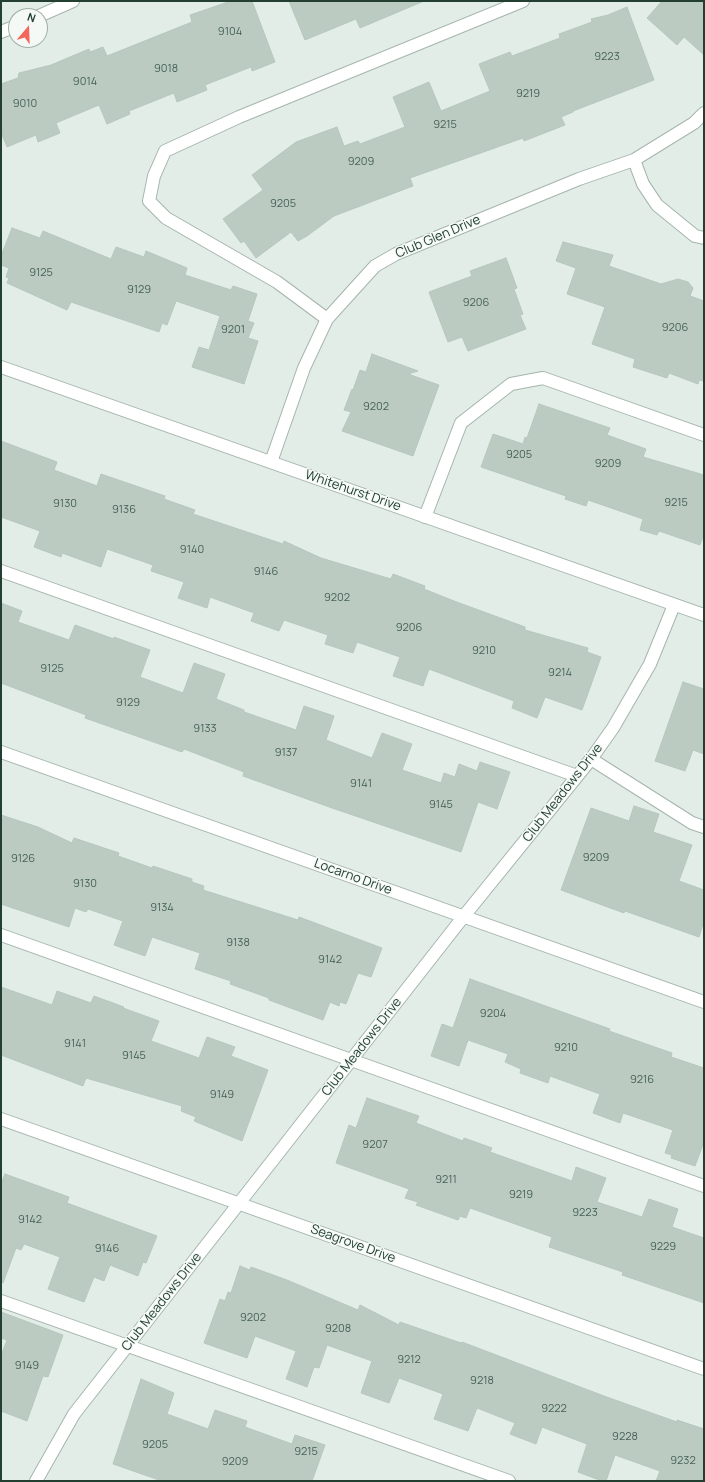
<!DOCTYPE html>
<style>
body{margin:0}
#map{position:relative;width:705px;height:1482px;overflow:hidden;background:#e3ede7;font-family:Manrope,sans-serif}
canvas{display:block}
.frame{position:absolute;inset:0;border:2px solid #223f32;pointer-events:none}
.north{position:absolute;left:8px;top:8px;width:40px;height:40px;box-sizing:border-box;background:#f4f9f6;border:1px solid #a0afa8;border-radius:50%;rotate:19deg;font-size:11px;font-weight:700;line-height:16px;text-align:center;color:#223f32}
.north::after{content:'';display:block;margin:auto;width:14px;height:18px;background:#f4665a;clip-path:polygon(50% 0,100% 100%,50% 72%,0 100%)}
</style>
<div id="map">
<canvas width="705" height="1482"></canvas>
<div class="frame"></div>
<div class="north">N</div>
</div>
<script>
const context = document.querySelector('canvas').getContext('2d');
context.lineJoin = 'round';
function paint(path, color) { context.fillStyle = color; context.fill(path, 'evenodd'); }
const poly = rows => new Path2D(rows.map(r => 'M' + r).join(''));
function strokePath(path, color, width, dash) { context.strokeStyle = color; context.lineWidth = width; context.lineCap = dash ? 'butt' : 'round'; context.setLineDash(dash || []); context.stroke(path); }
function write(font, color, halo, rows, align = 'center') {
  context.font = font + ' Manrope,sans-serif'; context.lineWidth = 3; context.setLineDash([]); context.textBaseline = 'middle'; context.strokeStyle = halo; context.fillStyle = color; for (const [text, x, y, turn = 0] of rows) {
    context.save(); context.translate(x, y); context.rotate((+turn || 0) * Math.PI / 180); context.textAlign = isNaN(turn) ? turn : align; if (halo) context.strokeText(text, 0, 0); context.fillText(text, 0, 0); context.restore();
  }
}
const building = poly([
 [231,1,252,1,275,62,252,71,251,67,205,85,207,90,177,102,174,93,129,111,130,114,107,124,99,105,56,123,60,133,38,142,36,135,7,147,1,132,1,84,18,78,19,73,51,65,89,49,90,52,103,47,107,56,192,22,190,15,231,1],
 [289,1,424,1,360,28,356,19,305,40,289,1],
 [662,1,704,1,704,55,684,37,677,45,647,18,662,1],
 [627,7,654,80,573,111,573,112,561,117,565,125,524,141,523,138,410,178,413,186,334,216,307,236,298,241,291,232,256,258,244,241,241,243,223,219,263,190,252,175,296,142,337,127,344,146,358,141,360,144,405,127,393,97,429,82,441,111,490,91,479,64,510,52,512,56,560,38,559,34,592,22,591,19,608,15,627,7],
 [12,228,40,238,43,231,111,259,116,247,144,257,146,251,187,268,185,275,231,290,233,286,257,294,248,321,254,323,248,338,258,341,244,384,192,367,199,347,209,350,220,316,176,301,167,325,162,323,159,332,71,302,67,310,7,283,9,278,6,277,9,268,1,265,1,256,12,228],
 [563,242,613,255,609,266,661,284,678,279,688,282,693,288,690,296,704,301,704,381,699,380,698,384,669,373,667,378,633,367,635,359,592,344,605,307,567,294,576,268,556,261,563,242],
 [506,258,517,288,514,289,523,314,520,315,526,329,468,351,462,337,448,342,429,292,472,276,470,271,506,258],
 [372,354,418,371,408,374,439,385,413,456,342,431,351,412,344,410,352,389,353,390,360,370,366,372,372,354],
 [539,404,610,428,607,435,646,449,643,457,704,475,704,534,700,545,659,531,657,535,640,530,643,519,588,500,586,506,565,499,566,496,481,467,493,434,523,444,525,437,527,438,539,404],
 [1,441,57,462,54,470,97,486,101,474,165,496,164,499,195,510,193,514,283,544,284,541,321,558,391,579,393,574,425,586,424,589,454,601,525,627,525,630,588,648,587,652,601,657,582,710,545,697,537,718,512,708,514,701,429,669,423,686,393,676,400,657,357,642,353,653,325,644,328,635,284,620,279,631,251,621,254,613,210,597,207,608,178,598,184,582,151,571,153,565,107,549,101,567,62,553,61,557,34,547,40,531,1,517,1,441],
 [1,603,22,611,18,622,69,640,75,625,114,639,114,637,150,650,140,677,183,693,194,663,225,674,216,699,244,710,244,712,296,730,304,706,334,716,326,740,372,758,382,733,412,744,402,770,441,783,444,773,455,777,459,764,477,771,480,762,510,772,497,809,478,802,461,852,332,808,243,776,244,772,184,749,182,752,85,718,86,715,1,683,1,603],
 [683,682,704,689,704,754,693,750,685,771,655,761,683,682],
 [634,806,659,814,653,832,692,845,679,881,704,890,704,921,699,937,625,911,624,913,561,890,591,808,629,821,634,806],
 [1,815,38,827,72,843,74,838,119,853,118,856,152,868,153,866,192,879,192,882,204,886,203,890,298,920,299,917,382,948,371,977,358,973,346,1004,340,1002,339,1006,330,1002,323,1020,269,1000,269,998,230,984,231,981,195,969,200,953,152,937,145,956,114,945,123,921,88,909,86,912,75,908,69,927,1,904,1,815],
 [470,979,610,1029,609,1031,672,1053,671,1057,704,1068,704,1142,695,1166,671,1158,672,1155,665,1153,673,1130,623,1113,620,1123,593,1113,600,1094,550,1076,548,1083,520,1073,521,1069,505,1062,508,1054,468,1040,459,1066,431,1056,442,1024,453,1028,470,979],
 [1,987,52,1005,57,991,91,1003,94,996,124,1007,123,1008,159,1021,151,1041,199,1058,207,1037,235,1047,231,1056,268,1070,242,1141,194,1121,196,1117,181,1111,182,1106,86,1078,83,1086,1,1055,1,987],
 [367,1098,419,1116,416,1123,463,1141,464,1138,492,1148,490,1152,572,1181,576,1167,606,1178,597,1202,642,1217,649,1199,678,1209,672,1227,704,1238,704,1303,622,1275,623,1272,549,1247,552,1237,470,1208,466,1218,460,1216,458,1220,416,1205,418,1202,405,1198,409,1189,336,1163,349,1125,356,1128,367,1098],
 [5,1174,69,1197,67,1203,157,1236,146,1263,143,1262,138,1276,110,1265,104,1281,94,1277,84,1302,48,1289,60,1257,24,1244,21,1250,16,1248,3,1283,1,1282,1,1184,5,1174],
 [240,1266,250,1270,251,1267,287,1280,358,1310,360,1305,399,1325,400,1322,461,1343,462,1342,604,1396,677,1422,677,1420,704,1429,704,1481,656,1481,660,1471,615,1455,606,1481,602,1481,578,1472,587,1444,542,1427,536,1444,510,1434,515,1423,477,1408,468,1431,434,1419,443,1394,399,1378,389,1403,361,1393,372,1361,327,1345,319,1368,314,1367,307,1387,286,1379,296,1351,255,1336,247,1358,204,1343,220,1299,225,1301,228,1292,231,1293,240,1266],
 [1,1312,63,1335,48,1377,43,1376,27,1421,1,1411,1,1356,7,1340,1,1338,1,1312],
 [141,1379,174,1393,167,1414,208,1429,215,1410,247,1421,245,1427,292,1444,295,1435,325,1445,312,1481,162,1481,113,1464,141,1379]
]);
paint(building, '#bbcbc2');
strokePath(building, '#b5c7bd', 1);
const service = poly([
 [327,319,277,282,166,218,149,201,154,176,165,151,239,117,523,1],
 [425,517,461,423,511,384,543,378,704,435],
 [1,571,577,776],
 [591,759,692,823,704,827],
 [1,935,704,1186],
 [1,1301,509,1481]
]);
const minor = poly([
 [39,16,73,1],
 [1,32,16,26],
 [634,160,643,184,657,205,695,236,704,238],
 [271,462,304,368,327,319,375,266,396,254,579,179,634,160,694,123,704,113],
 [1,752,704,1002],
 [1,1119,704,1369],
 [36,1481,74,1414,464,916,591,759,613,728,650,664,674,605]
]);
const tertiary = poly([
 [1,367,704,615]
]);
strokePath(service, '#a5b5ad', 14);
strokePath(minor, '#a5b5ad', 14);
strokePath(tertiary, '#a5b5ad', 14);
strokePath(service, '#fff', 12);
strokePath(minor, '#fff', 12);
strokePath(tertiary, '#fff', 12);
write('11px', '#486256', null, [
 ["9104",230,32],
 ["9223",607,57],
 ["9018",166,69],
 ["9014",85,82],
 ["9219",528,94],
 ["9010",25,104],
 ["9215",445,125],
 ["9209",361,162],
 ["9205",283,204],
 ["9125",41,273],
 ["9129",139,290],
 ["9206",476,303],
 ["9206",675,328],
 ["9201",233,330],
 ["9202",376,407],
 ["9205",519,455],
 ["9209",608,464],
 ["9215",676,503],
 ["9130",65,504],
 ["9136",124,510],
 ["9140",192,550],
 ["9146",266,572],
 ["9202",337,598],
 ["9206",409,628],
 ["9210",484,651],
 ["9125",52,669],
 ["9214",560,673],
 ["9129",128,703],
 ["9133",205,729],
 ["9137",286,753],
 ["9141",361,784],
 ["9145",441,805],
 ["9209",596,858],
 ["9126",23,859],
 ["9130",85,884],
 ["9134",162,908],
 ["9138",238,943],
 ["9142",330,960],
 ["9204",493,1014],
 ["9141",75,1044],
 ["9210",566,1048],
 ["9145",134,1056],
 ["9216",642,1080],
 ["9149",222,1095],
 ["9207",375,1145],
 ["9211",446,1180],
 ["9219",521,1195],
 ["9223",585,1213],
 ["9142",30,1220],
 ["9229",663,1247],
 ["9146",107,1249],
 ["9202",253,1318],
 ["9208",338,1329],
 ["9212",409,1360],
 ["9149",27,1366],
 ["9218",482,1381],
 ["9222",554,1409],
 ["9228",625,1437],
 ["9205",155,1445],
 ["9215",306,1452],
 ["9232",683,1461],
 ["9209",235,1462]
]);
write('13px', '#223f32', '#f4f9f6', [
 ["Club Glen Drive",438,237,-23],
 ["Whitehurst Drive",353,491,19],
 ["Club Meadows Drive",563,793,-52],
 ["Locarno Drive",353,877,20],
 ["Club Meadows Drive",362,1047,-52],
 ["Seagrove Drive",353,1244,20],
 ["Club Meadows Drive",162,1302,-52]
]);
</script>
